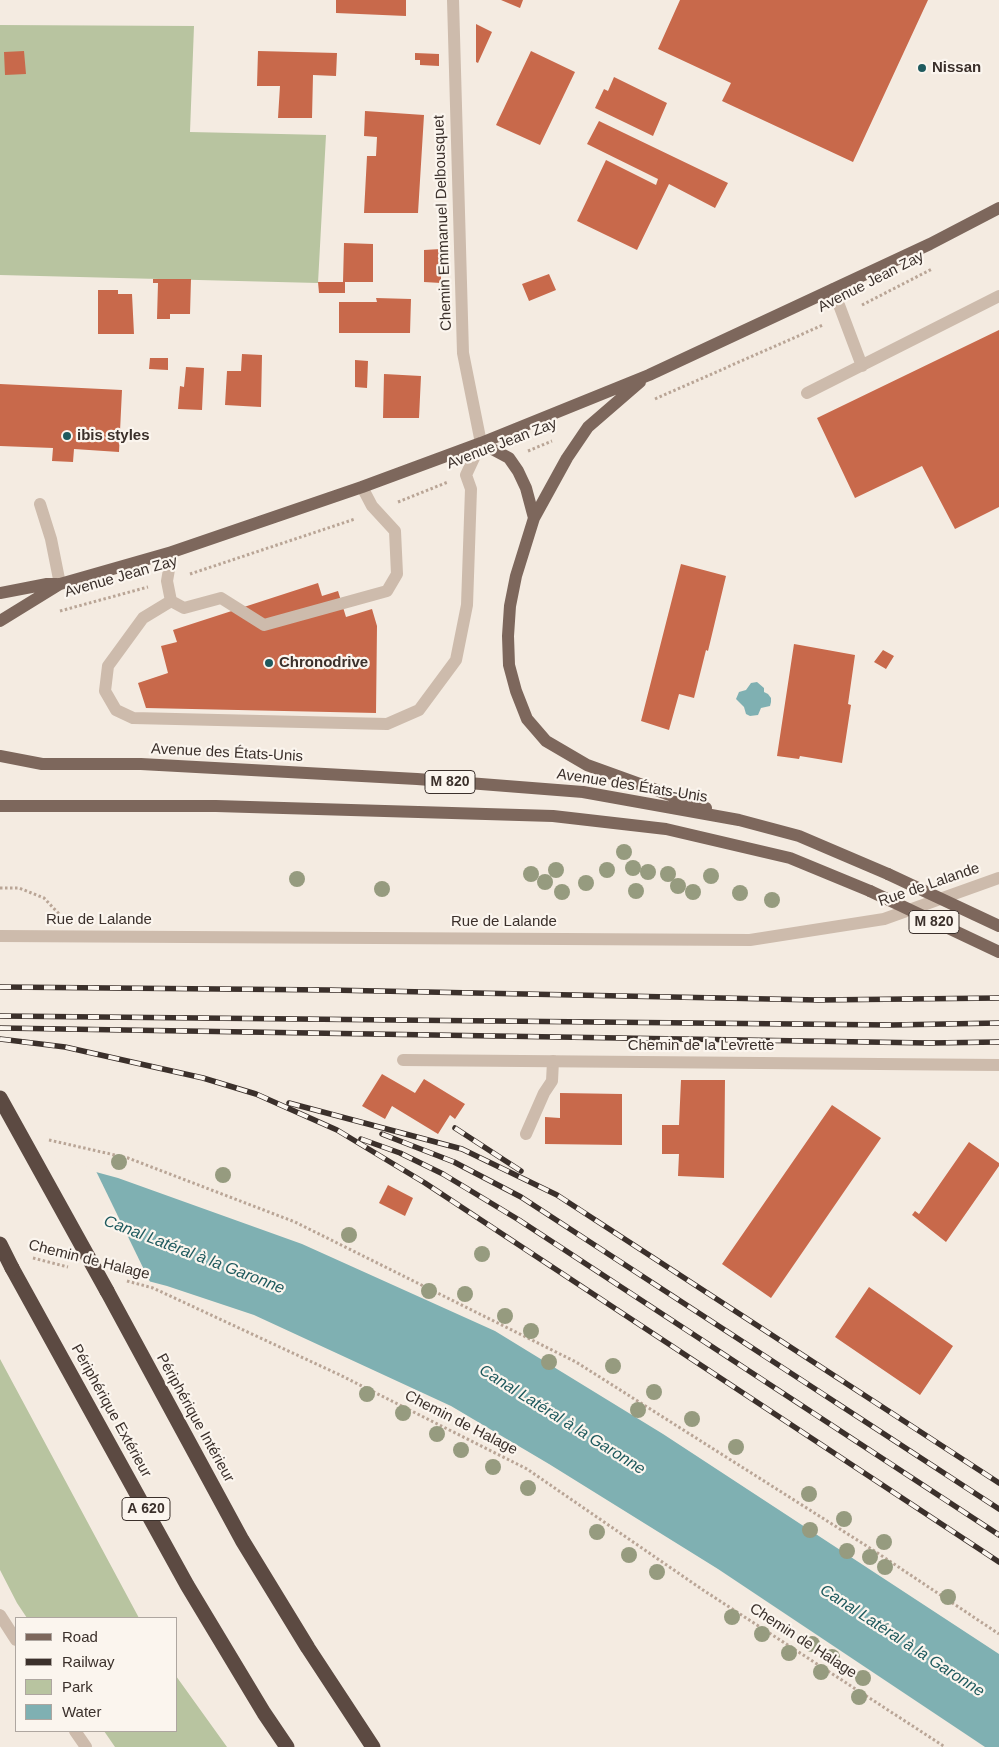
<!DOCTYPE html>
<meta charset="utf-8">
<style>
body{margin:0}
#map{position:relative;width:999px;height:1747px;overflow:hidden;background:#f4ebe1;font-family:Arial,sans-serif}
canvas{display:block}
.legend{position:absolute;left:15px;top:1617px;width:162px;height:115px;box-sizing:border-box;background:#fbf5ee;border:1px solid #aea6a0;margin:0;padding:6px 9px;list-style:none;font-size:15px;color:#3b302b}
.legend li{display:flex;align-items:center;gap:10px;height:25px}
.legend b{width:25px;border:1px solid #aea6a0}
</style>
<div id="map">
<canvas width="999" height="1747"></canvas>
<ul class="legend">
<li><b style="height:6px;background:#7d675c"></b>Road</li>
<li><b style="height:6px;background:#3b302b"></b>Railway</li>
<li><b style="height:14px;background:#b8c4a0"></b>Park</li>
<li><b style="height:14px;background:#7fb0b2"></b>Water</li>
</ul>
</div>
<script>
const context = document.querySelector('canvas').getContext('2d');
context.lineJoin = 'round';
function paint(path, color) { context.fillStyle = color; context.fill(path, 'evenodd'); }
const poly = rows => new Path2D(rows.map(r => 'M' + r).join(''));
function strokePath(path, color, width, dash) { context.strokeStyle = color; context.lineWidth = width; context.lineCap = dash ? 'butt' : 'round'; context.setLineDash(dash || []); context.stroke(path); }
function write(font, color, halo, rows, align = 'center') {
  context.font = font + ' Arial,sans-serif'; context.lineWidth = 4.5; context.setLineDash([]); context.textBaseline = 'middle'; context.strokeStyle = halo; context.fillStyle = color; for (const [text, x, y, turn = 0] of rows) {
    context.save(); context.translate(x, y); context.rotate((+turn || 0) * Math.PI / 180); context.textAlign = isNaN(turn) ? turn : align; if (halo) context.strokeText(text, 0, 0); context.fillText(text, 0, 0); context.restore();
  }
}
paint(poly([
 [0,25,194,26,190,132,326,135,318,283,0,275],
 [0,1359,139,1618,27,1618,17,1603,0,1570],
 [176,1676,227,1747,115,1747,104,1731,176,1731]
]), '#b8c4a0');
paint(poly([
 [757,682,764,688,764,692,768,694,771,698,771,702,770,706,761,708,758,715,750,716,746,714,744,707,736,699,739,692,746,690,751,683],
 [0,1146,118,1178,302,1244,495,1331,663,1434,999,1654,999,1747,985,1747,718,1569,549,1464,451,1406,254,1315,167,1286,0,1242]
]), '#7fb0b2');
paint(poly([
 [0,1143,95,1169,151,1284,0,1245]
]), '#f4ebe1');
paint(poly([
 [336,0,406,0,406,16,336,13],
 [501,0,523,0,520,8],
 [680,0,928,0,853,162,722,101,731,83,658,49],
 [476,24,492,32,478,63,476,62],
 [24,51,26,74,5,75,4,52],
 [258,51,337,53,336,76,313,75,312,118,278,118,280,86,257,86],
 [531,51,575,72,540,145,496,125],
 [415,53,439,54,439,66,420,65,420,60,415,60],
 [614,77,667,103,653,136,595,108,604,89,608,91],
 [365,111,424,115,418,213,364,213,367,156,376,156,377,137,364,136],
 [599,121,728,183,715,208,669,184,637,250,577,221,606,160,656,185,658,179,587,144],
 [344,243,373,244,373,282,345,282,345,293,319,293,318,282,343,282],
 [441,249,441,283,424,282,424,250],
 [549,274,556,290,529,301,522,284],
 [153,279,191,279,190,314,170,314,170,319,157,319,158,283,153,283],
 [98,290,118,290,118,294,132,294,134,334,98,334],
 [376,298,411,299,410,333,339,333,339,302,377,302],
 [999,330,999,507,955,529,922,466,855,498,817,418],
 [242,354,262,355,261,407,225,405,227,371,241,371],
 [150,358,168,358,168,370,149,369],
 [355,360,368,361,367,388,355,387],
 [186,367,204,368,202,410,178,409,180,386,184,387],
 [384,374,421,376,419,418,383,418],
 [0,384,122,390,119,452,74,449,73,462,52,461,53,448,0,446],
 [681,564,726,576,708,651,706,650,694,698,679,694,669,730,641,721],
 [318,583,322,596,338,591,346,617,372,609,377,626,376,713,146,708,138,683,168,673,161,646,177,642,173,630],
 [794,644,855,655,848,704,851,705,842,763,800,756,799,759,777,756],
 [883,650,894,656,886,669,874,662],
 [382,1074,415,1093,424,1079,465,1104,455,1119,450,1115,438,1134,392,1106,385,1119,362,1106],
 [681,1080,725,1080,724,1178,678,1176,679,1154,662,1154,662,1125,679,1125],
 [560,1093,622,1094,622,1145,545,1144,545,1117,560,1118],
 [832,1105,881,1138,771,1298,722,1264],
 [969,1142,999,1163,999,1166,946,1242,912,1215,915,1211,919,1214],
 [388,1185,413,1198,405,1216,379,1203],
 [869,1287,953,1346,920,1395,835,1337]
]), '#c8694b');
strokePath(poly([
 [862,305,932,269],
 [655,399,823,325],
 [528,451,552,441],
 [398,502,448,482],
 [190,574,355,519],
 [60,611,148,587],
 [0,888,19,888,44,898,60,915],
 [49,1140,128,1158,295,1222,576,1362,873,1550,999,1634],
 [33,1258,68,1267],
 [127,1281,153,1288,340,1375,527,1469,703,1590,945,1747]
]), '#b9a596', 3, [2.5, 2.5]);
strokePath(poly([
 [833,289,862,366],
 [807,393,999,296],
 [40,504,51,539,60,584],
 [172,552,167,581,171,601,184,608,221,598,264,625,387,591,397,574,395,531,372,506,362,487],
 [171,601,143,618,108,666,105,691,116,710,133,718,387,724,419,710,456,660,467,605,471,489,466,475,481,443],
 [526,1134,544,1093,552,1081,553,1061]
]), '#cdbbac', 12);
strokePath(poly([
 [453,0,463,353,481,443],
 [0,936,750,940,884,919,999,878],
 [403,1060,999,1065],
 [0,1615,16,1640],
 [75,1731,86,1747]
]), '#cdbbac', 12);
strokePath(poly([
 [640,382,588,427,567,458,534,518,516,576,510,606,508,636,509,665,516,691,527,719,546,741,587,765,706,808],
 [481,443,509,458,518,471,526,488,534,518],
 [0,593,47,584,57,584],
 [0,621,60,584,172,552,362,487,481,443,649,375,930,244,999,208],
 [0,756,42,764,141,764,417,779,583,792,739,820,799,836,888,874],
 [0,806,216,806,553,816,666,829,790,858,870,891]
]), '#7d675c', 12);
strokePath(poly([
 [12,1268,187,1585,264,1713,287,1747],
 [107,1291,242,1540,308,1648,373,1747]
]), '#5c4a42', 15);
const rail = poly([
 [0,987,329,990,818,1000,999,998],
 [0,1016,892,1025,999,1023],
 [0,1028,929,1043,999,1042],
 [0,1039,65,1047,203,1078,256,1094,337,1130,425,1183,999,1562],
 [289,1103,462,1149,557,1195,999,1483],
 [455,1128,521,1171],
 [382,1134,454,1162,521,1197,999,1509],
 [361,1139,400,1153,443,1174,519,1220,999,1535]
]);
strokePath(rail, '#3b302b', 5.5);
strokePath(rail, '#fbf5ee', 4, [11]);
strokePath(poly([
 [888,874,999,926],
 [870,891,999,952]
]), '#7d675c', 12);
strokePath(poly([
 [0,1098,107,1291],
 [0,1244,12,1268]
]), '#5c4a42', 15);
context.fillStyle = '#969b7f';
for (const [x, y] of [
 [624,852],
 [633,868],
 [556,870],
 [607,870],
 [648,872],
 [531,874],
 [668,874],
 [711,876],
 [297,879],
 [545,882],
 [586,883],
 [678,886],
 [382,889],
 [636,891],
 [562,892],
 [693,892],
 [740,893],
 [772,900],
 [119,1162],
 [223,1175],
 [349,1235],
 [482,1254],
 [429,1291],
 [465,1294],
 [505,1316],
 [531,1331],
 [549,1362],
 [613,1366],
 [654,1392],
 [367,1394],
 [638,1410],
 [403,1413],
 [692,1419],
 [437,1434],
 [736,1447],
 [461,1450],
 [493,1467],
 [528,1488],
 [809,1494],
 [844,1519],
 [810,1530],
 [597,1532],
 [884,1542],
 [847,1551],
 [629,1555],
 [870,1557],
 [885,1567],
 [657,1572],
 [948,1597],
 [732,1617],
 [762,1634],
 [812,1644],
 [789,1653],
 [832,1657],
 [821,1672],
 [863,1678],
 [859,1697]
]) { context.beginPath(); context.arc(x, y, 8, 0, 2 * Math.PI); context.fill(); }
for (const [x, y, r, color] of [
 [922,68,5,"#1f5a5e"],
 [67,436,5,"#1f5a5e"],
 [269,663,5,"#1f5a5e"]
]) { const dot = new Path2D(); dot.arc(x, y, r, 0, 2 * Math.PI); context.fillStyle = color; context.fill(dot); strokePath(dot, '#fbf5ee', 2); }
for (const [x, y, w] of [
 [450,782,50],
 [934,922,50],
 [146,1509,48]
]) { const box = new Path2D(); box.roundRect(x - w / 2, y - 11.5, w, 23, 4); context.fillStyle = '#fbf5ee'; context.fill(box); strokePath(box, '#3b302b', 1); }
write('bold 14px', '#3b302b', null, [
 ["M 820",450,782],
 ["M 820",934,922],
 ["A 620",146,1509]
]);
write('bold 15px', '#3b302b', '#fbf5ee', [
 ["Nissan",932,68],
 ["ibis styles",77,436],
 ["Chronodrive",279,663]
], 'left');
write('15px', '#3b302b', '#fbf5ee', [
 ["Chemin Emmanuel Delbousquet",443,223,-92],
 ["Avenue Jean Zay",871,282,-27],
 ["Avenue Jean Zay",502,444,-21],
 ["Avenue Jean Zay",121,577,-16],
 ["Avenue des États-Unis",227,753,3],
 ["Avenue des États-Unis",632,786,9],
 ["Rue de Lalande",929,885,-19],
 ["Rue de Lalande",99,920],
 ["Rue de Lalande",504,922],
 ["Chemin de la Levrette",701,1046],
 ["Chemin de Halage",89,1260,14],
 ["Périphérique Extérieur",111,1411,61],
 ["Périphérique Intérieur",195,1418,61],
 ["Chemin de Halage",461,1423,27],
 ["Chemin de Halage",803,1641,33]
]);
write('italic 16px', '#1f5a5e', '#fbf5ee', [
 ["Canal Latéral à la Garonne",194,1255,21],
 ["Canal Latéral à la Garonne",562,1420,32],
 ["Canal Latéral à la Garonne",902,1641,33]
]);
</script>
